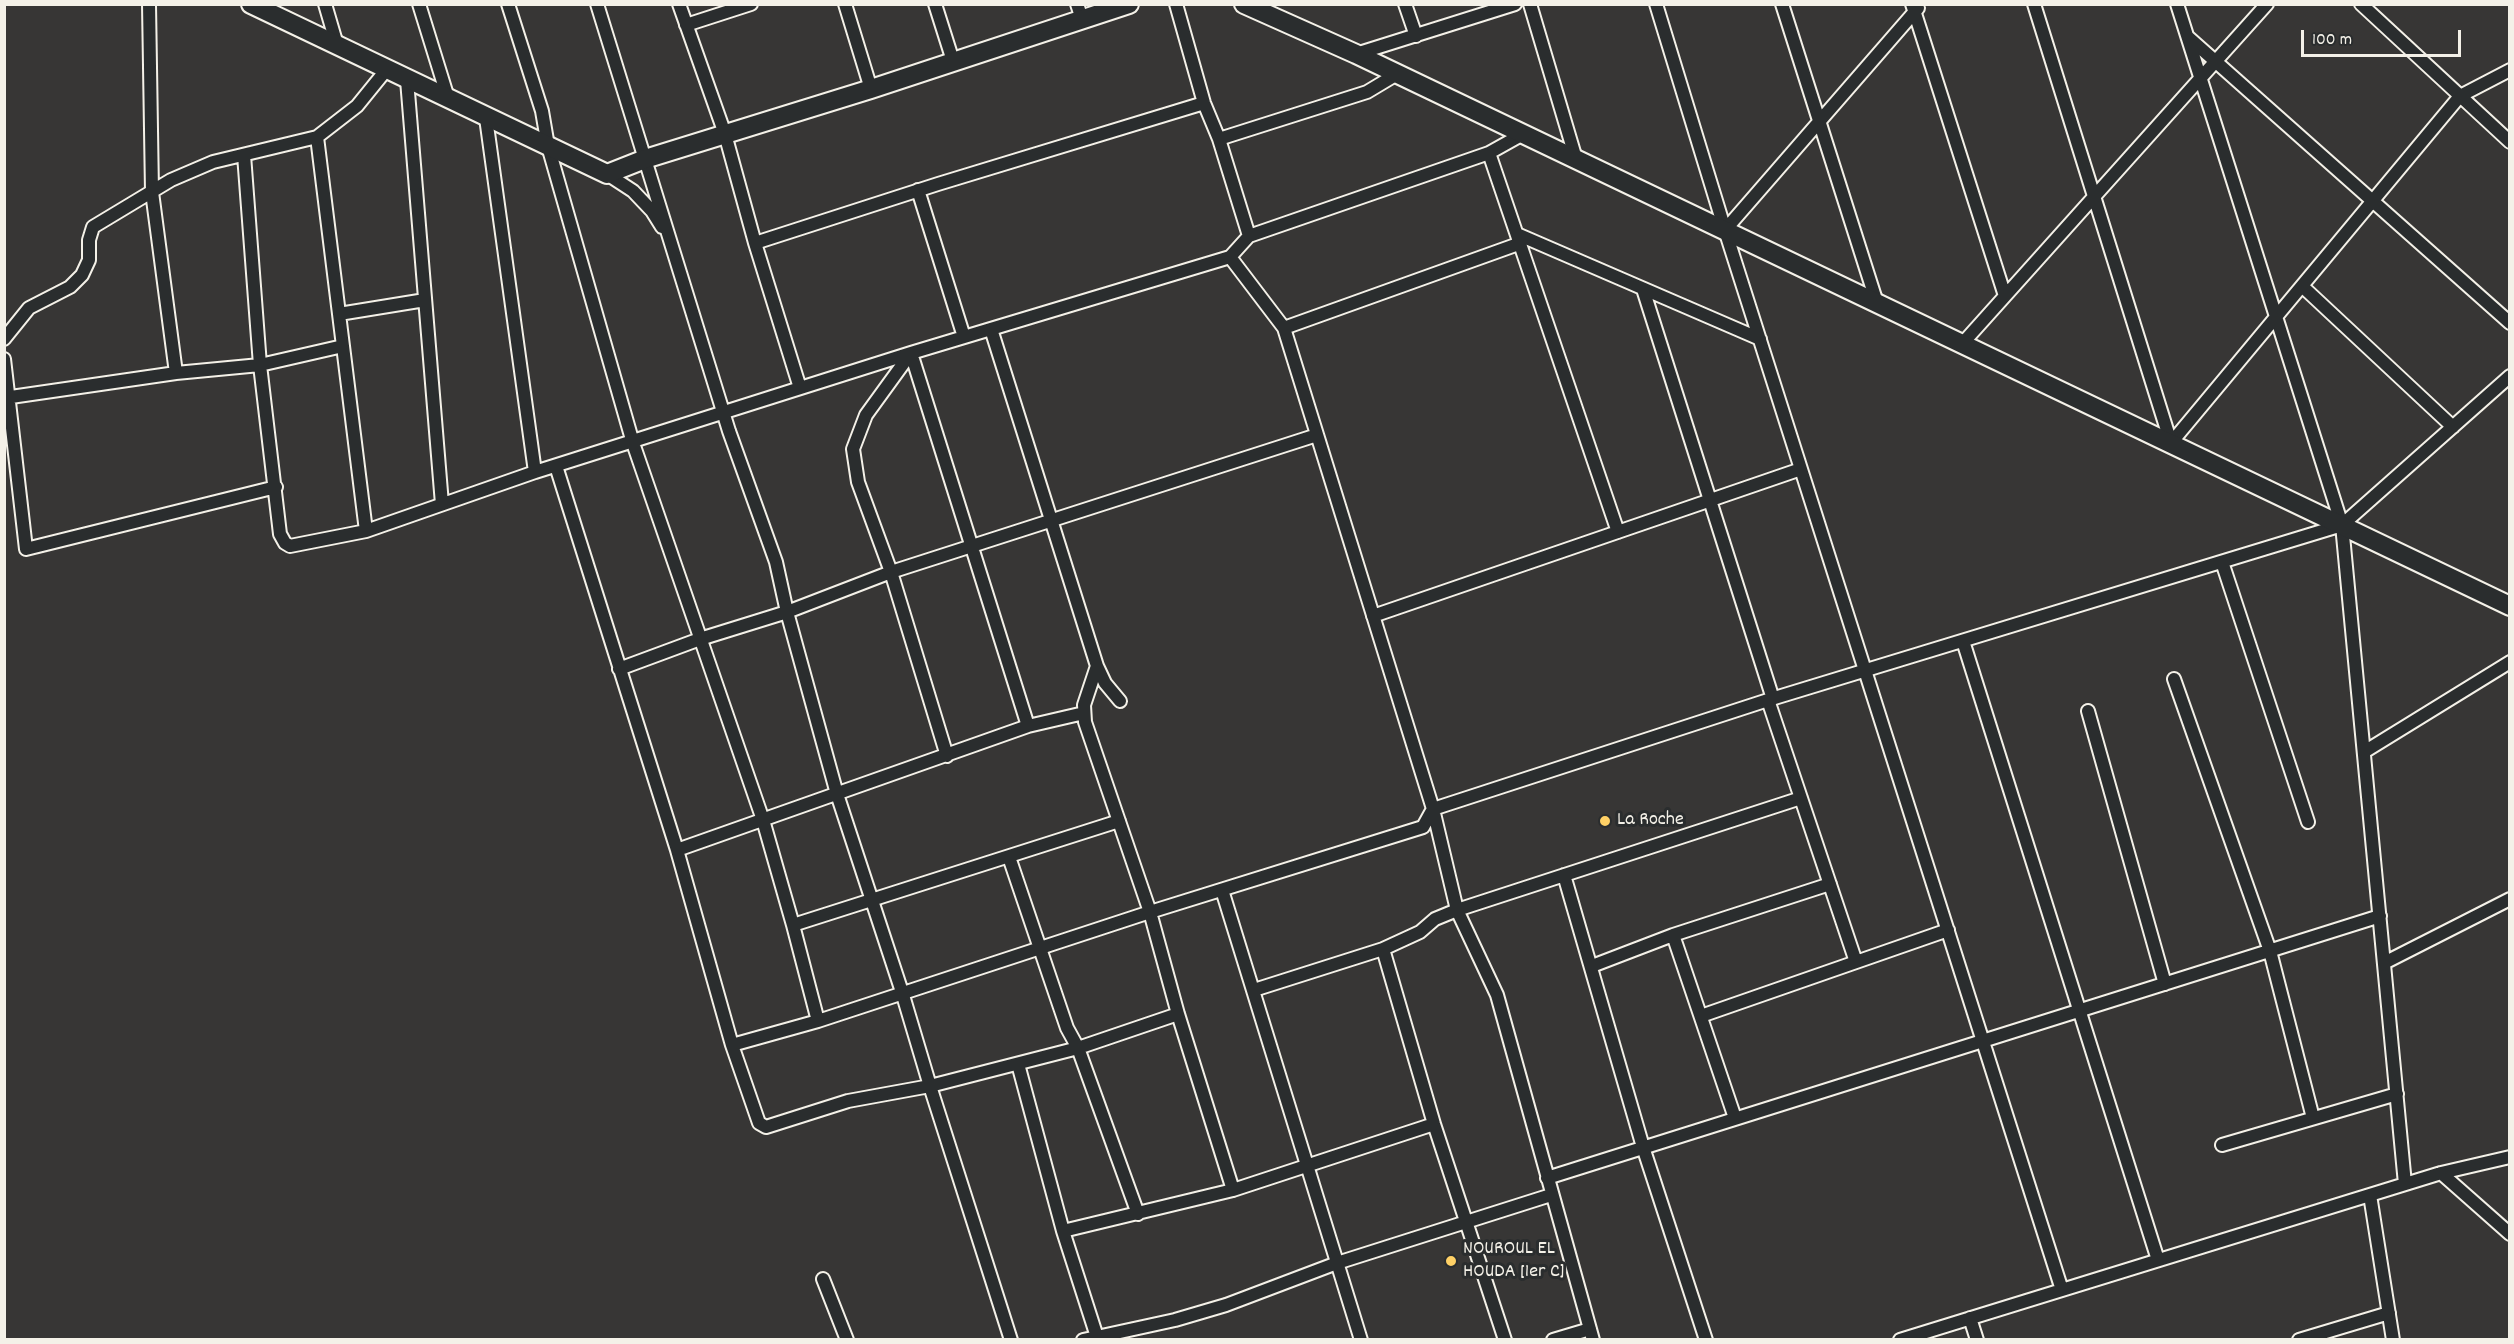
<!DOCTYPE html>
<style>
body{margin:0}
#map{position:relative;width:2514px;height:1344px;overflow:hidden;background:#373635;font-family:Dekko,sans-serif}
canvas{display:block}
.frame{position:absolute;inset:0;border:6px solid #f4f1e8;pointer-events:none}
.scale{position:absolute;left:2301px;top:30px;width:160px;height:27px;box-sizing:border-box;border:3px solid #f4f1e8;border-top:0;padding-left:8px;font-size:18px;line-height:21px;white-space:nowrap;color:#f4f1e8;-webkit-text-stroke:4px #2a2d2e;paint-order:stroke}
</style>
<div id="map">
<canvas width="2514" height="1344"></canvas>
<div class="frame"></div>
<div class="scale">100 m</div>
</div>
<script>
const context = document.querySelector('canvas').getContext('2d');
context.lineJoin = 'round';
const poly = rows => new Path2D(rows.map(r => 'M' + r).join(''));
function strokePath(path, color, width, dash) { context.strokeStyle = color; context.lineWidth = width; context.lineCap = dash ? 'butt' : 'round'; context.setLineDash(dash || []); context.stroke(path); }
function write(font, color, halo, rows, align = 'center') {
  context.font = font + ' Dekko,sans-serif'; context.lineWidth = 6; context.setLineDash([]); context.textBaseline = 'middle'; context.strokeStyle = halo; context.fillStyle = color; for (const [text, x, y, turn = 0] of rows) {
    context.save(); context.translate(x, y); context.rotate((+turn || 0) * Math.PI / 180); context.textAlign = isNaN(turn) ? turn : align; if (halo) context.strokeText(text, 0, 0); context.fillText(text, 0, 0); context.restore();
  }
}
const street = poly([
 [149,4,152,192,176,373],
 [325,4,337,45],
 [419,4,448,98],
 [508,4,542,111,548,146,633,443,763,820,793,925,1119,821],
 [597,4,729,431,776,562,787,612,837,794,902,992,930,1086,1011,1340],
 [679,4,725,134,755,243,800,388],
 [845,4,871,89],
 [935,4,953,61],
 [1077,4,1082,19],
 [1176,4,1204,103,1219,139,1249,236,1230,257,1284,328,1433,809,1457,910,1497,995,1593,1340],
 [1405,4,1416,36],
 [1530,4,1576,159],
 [1656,4,1725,230,2062,1290],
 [1782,4,1877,303],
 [1912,4,2005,296],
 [2034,4,2171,443,2460,96,2510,70],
 [2177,4,2342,525,2405,1184],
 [2361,4,2510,142],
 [686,25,751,4],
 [2188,37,2510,323],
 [1356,54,1515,4],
 [407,80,442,504],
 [486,118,535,472],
 [317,137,366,531],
 [1219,139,1367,92,1397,74],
 [1489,153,1618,532],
 [244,155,260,365,280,534,285,543,290,546,366,531,535,472,911,353,1230,257],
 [607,174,633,191,652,211,662,227],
 [918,190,964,337],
 [1725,230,1918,8],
 [1517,234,1760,339],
 [1249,236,1489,153,1523,134],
 [755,243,938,184,1204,103],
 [2302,286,2453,427],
 [1643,289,1773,699],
 [339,314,425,300],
 [1284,328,1521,243],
 [991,329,1097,666,1105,683,1120,701],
 [4,339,29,308,70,287,82,275,89,260,89,240,93,227,171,180,213,162,317,137,357,106,387,69],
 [1962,344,2267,4],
 [911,353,866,415,853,449,858,482,891,572,947,756],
 [911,353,1028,726],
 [4,359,26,549,276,487],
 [4,398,176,373,260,365,343,346],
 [556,466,677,850,732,1045,818,1021],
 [2222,562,2308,822],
 [1373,616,1801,469],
 [1963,641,2158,1260],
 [1097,666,1084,705,1085,722,1150,912,1178,1014,1233,1190],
 [619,669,700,639,787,612,891,572,1317,435],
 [2174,679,2270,951,2313,1118],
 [1768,700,1856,962],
 [2088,711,2165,984],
 [2364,752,2510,662],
 [677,850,1028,726,1084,713],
 [1009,857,1067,1028,1078,1048,1138,1214],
 [1564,875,1643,1147,1706,1340],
 [1222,890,1361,1340],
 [793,925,818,1021,1150,912,1423,827,1433,809,1768,700,2342,525,2510,376],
 [1673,935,1735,1118],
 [1383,949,1434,1124,1505,1340],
 [2384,963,2510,899],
 [1592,966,1673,935,1830,884],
 [1254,990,1383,949,1420,932,1435,919,1457,910,1801,798],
 [1701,1016,1948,930],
 [732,1045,759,1123,766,1127,848,1101,930,1086,1078,1048,1178,1014],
 [1018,1064,1063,1231,1098,1340],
 [2222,1145,2397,1094],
 [2441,1173,2510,1234],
 [1547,1178,2380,916],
 [2370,1195,2393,1340],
 [1063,1231,1233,1190,1434,1124],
 [823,1279,847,1340],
 [1970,1318,1977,1340],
 [1083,1340,1175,1320,1226,1305,1337,1263,1551,1195],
 [1553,1340,1590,1329],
 [1900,1340,2441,1173,2510,1157],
 [2299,1340,2389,1313]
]);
const secondary = poly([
 [251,4,607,174,645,159,871,89,1129,4],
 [1244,4,1356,54,2510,606]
]);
strokePath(street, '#f4f1e8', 16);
strokePath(secondary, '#f4f1e8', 22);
strokePath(street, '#2a2d2e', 12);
strokePath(secondary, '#2a2d2e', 18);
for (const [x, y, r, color] of [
 [1605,821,6,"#ffd166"],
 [1451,1261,6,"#ffd166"]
]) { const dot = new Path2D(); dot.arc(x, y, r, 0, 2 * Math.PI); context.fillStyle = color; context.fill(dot); strokePath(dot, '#2a2d2e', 2); }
write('20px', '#f4f1e8', '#2a2d2e', [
 ["La Roche",1617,821],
 ["NOUROUL EL",1463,1250],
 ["HOUDA [1er C]",1463,1273]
], 'left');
</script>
